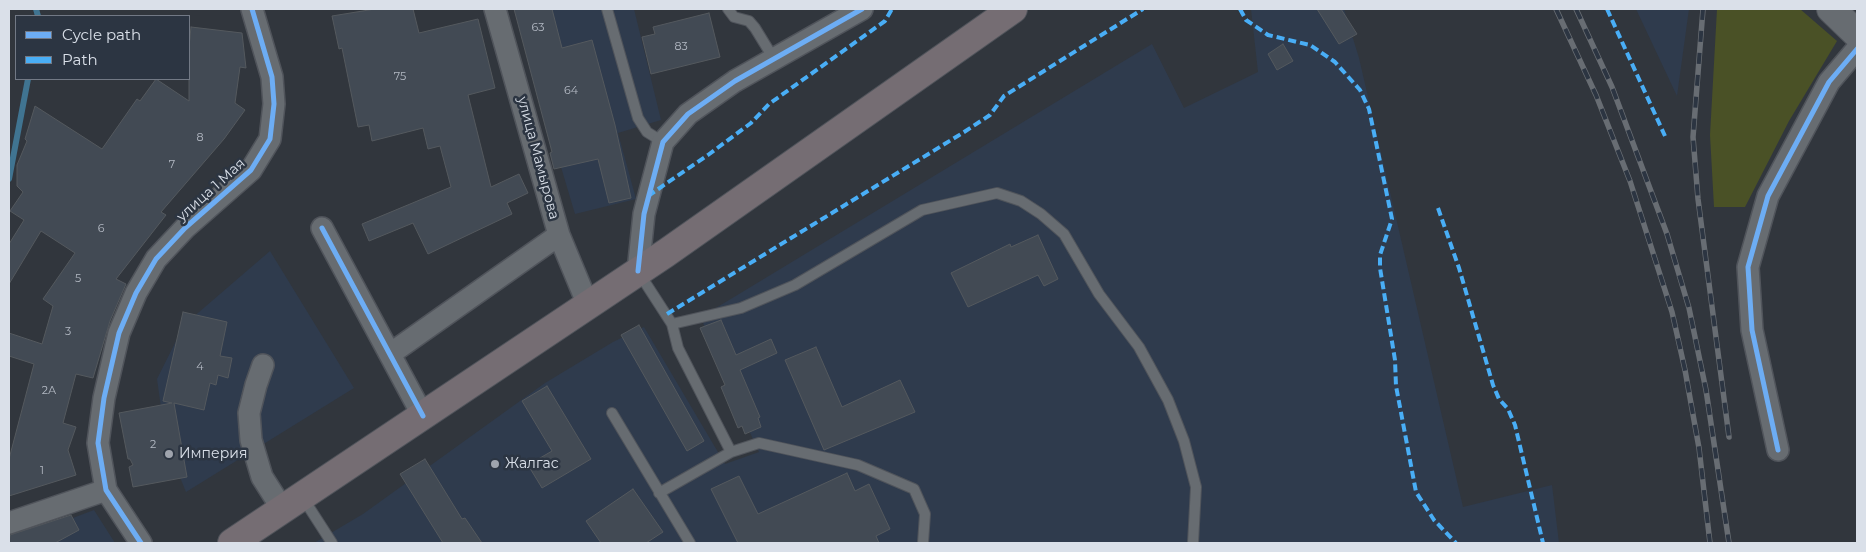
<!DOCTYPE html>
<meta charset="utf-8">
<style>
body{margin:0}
#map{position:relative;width:1866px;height:552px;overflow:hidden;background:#31363d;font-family:Montserrat,sans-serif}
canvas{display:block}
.frame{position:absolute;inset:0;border:10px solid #dae0e9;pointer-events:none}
.legend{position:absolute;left:15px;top:15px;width:175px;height:65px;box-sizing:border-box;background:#2c3542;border:1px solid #727985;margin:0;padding:6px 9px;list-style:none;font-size:15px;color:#dae0e9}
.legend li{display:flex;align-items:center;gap:10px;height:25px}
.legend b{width:25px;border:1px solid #727985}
</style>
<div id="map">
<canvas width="1866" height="552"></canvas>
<div class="frame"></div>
<ul class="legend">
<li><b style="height:6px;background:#6dadf4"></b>Cycle path</li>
<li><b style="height:6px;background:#49aef6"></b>Path</li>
</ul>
</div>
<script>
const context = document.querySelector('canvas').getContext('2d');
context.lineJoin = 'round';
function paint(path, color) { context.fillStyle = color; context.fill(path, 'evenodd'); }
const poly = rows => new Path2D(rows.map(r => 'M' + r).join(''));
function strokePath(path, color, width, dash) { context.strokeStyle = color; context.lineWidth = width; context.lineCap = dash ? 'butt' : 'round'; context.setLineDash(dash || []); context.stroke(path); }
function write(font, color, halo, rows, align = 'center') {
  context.font = font + ' Montserrat,sans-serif'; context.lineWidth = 5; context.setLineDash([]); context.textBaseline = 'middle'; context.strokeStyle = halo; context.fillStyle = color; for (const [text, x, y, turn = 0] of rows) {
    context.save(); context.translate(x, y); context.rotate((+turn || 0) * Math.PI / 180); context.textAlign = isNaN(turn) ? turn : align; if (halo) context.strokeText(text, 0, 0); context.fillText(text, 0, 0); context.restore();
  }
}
paint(poly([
 [514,9,634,9,661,120,618,133,636,199,575,214],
 [1251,9,1344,9,1359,58,1463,507,1552,485,1559,543,314,543,363,514,545,383,613,342,644,327,725,464,759,452,718,364,701,317,1152,44,1184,108,1258,72],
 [1636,9,1689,9,1677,96],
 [270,251,354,388,186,492,166,443,157,379,184,325],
 [94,510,115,543,9,543,9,542]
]), '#2f3b4d');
paint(poly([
 [1717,9,1800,9,1837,41,1789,121,1745,207,1714,207,1710,135]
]), '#4a5126');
strokePath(poly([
 [36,9,38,16],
 [9,179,28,79]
]), '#407491', 6);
const building = poly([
 [375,9,413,9,419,33,478,19,495,88,468,95,491,187,519,174,528,193,507,203,512,214,428,254,413,223,369,241,362,224,451,187,440,146,428,149,423,128,372,141,369,125,358,127,342,48,339,49,332,16,375,9],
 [514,9,552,9,562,48,592,40,615,125,631,198,609,203,598,159,554,169,550,153,552,152,514,9],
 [1317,9,1341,9,1357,34,1339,44,1317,9],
 [709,13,720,57,651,74,642,37,655,34,653,27,709,13],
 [191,27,242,33,246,68,240,67,235,103,245,110,224,139,161,212,166,215,116,279,126,284,110,321,93,378,76,374,63,423,76,427,68,450,76,475,9,496,9,459,34,364,9,356,9,333,42,344,53,306,43,299,75,253,41,231,9,284,9,244,24,220,10,211,23,192,17,186,17,165,27,141,25,139,35,106,102,149,137,99,140,101,156,79,189,101,189,47,191,27],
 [1283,44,1293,61,1277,70,1268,54,1283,44],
 [1038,235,1058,279,1044,286,1038,275,968,307,951,273,1010,244,1011,247,1038,235],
 [183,312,227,322,220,356,232,358,228,378,218,375,216,385,210,383,204,410,174,403,187,477,133,487,129,467,133,465,130,459,128,459,119,413,172,403,163,401,183,312],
 [721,320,736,355,771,339,777,353,740,370,760,417,758,418,761,427,745,434,742,426,738,428,721,387,725,385,700,328,721,320],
 [639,325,704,441,687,451,621,335,639,325],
 [816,347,842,407,900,380,915,412,824,450,785,360,816,347],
 [547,386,591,459,542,488,528,465,552,451,522,401,547,386],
 [425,459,462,519,465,518,482,543,443,543,400,474,425,459],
 [847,473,855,491,869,484,890,529,876,536,879,543,738,543,711,489,739,476,758,514,847,473],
 [633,489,663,532,646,543,601,543,586,521,633,489],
 [71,515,79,530,55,543,9,543,10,535,71,515]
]);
paint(building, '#424a54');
strokePath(building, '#54595e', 1);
const service = poly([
 [607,9,638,118,647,132,663,142],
 [728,9,734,17,749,21,755,28,774,59],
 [639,273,672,324,678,348,731,452],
 [672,324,741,308,795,285,922,210,997,193,1021,201,1041,214,1064,234,1099,294,1139,347,1168,400,1184,441,1196,487,1193,543],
 [612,413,690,543],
 [659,493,731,452,759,443,858,465,914,489,925,514,923,543],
 [303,498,332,543]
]);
const minor = poly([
 [495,9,559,235,588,305],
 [322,228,423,416],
 [638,271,644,214,663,142,688,114,735,81,862,9],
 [390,354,559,235],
 [263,365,256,385,249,413,251,440,262,477,283,510],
 [1778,450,1752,330,1748,267,1768,196,1829,82,1857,49],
 [9,523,106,490],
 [141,543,106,490,98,443,104,398,119,333,136,293,156,259,185,228,251,170,270,139,274,104,272,77,252,9]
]);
const secondary = poly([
 [1831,9,1857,34]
]);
const trunk = poly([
 [232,543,666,253,1013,9]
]);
strokePath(service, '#50545b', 12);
strokePath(minor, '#50545b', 24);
strokePath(secondary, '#50545b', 30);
strokePath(trunk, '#50545b', 30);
strokePath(service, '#676c71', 10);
strokePath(minor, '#676c71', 21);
strokePath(secondary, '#676c71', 28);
strokePath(trunk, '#756d73', 28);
const rail = poly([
 [1556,9,1596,95,1630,181,1672,312,1685,370,1699,448,1710,543],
 [1576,9,1612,87,1667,234,1689,308,1706,390,1729,543],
 [1703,9,1693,137,1698,199,1729,437]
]);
strokePath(rail, '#686d73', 5.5);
strokePath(rail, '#2c3542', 4, [11]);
strokePath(poly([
 [1240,9,1246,20,1268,35,1310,45,1335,62,1360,90,1369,109,1392,219,1380,255,1380,268,1395,360,1396,386,1416,492,1434,520,1456,543],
 [1607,9,1665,136],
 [648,196,708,155,751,123,769,104,885,21,892,9],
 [1438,208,1459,268,1493,385,1499,399,1508,409,1515,425,1543,543],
 [667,314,961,134,990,115,1004,96,1143,9]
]), '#49aef6', 4, [8, 4]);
strokePath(poly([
 [322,228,423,416],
 [638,271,644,214,663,142,688,114,735,81,862,9],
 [1778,450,1752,330,1748,267,1768,196,1829,82,1857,49],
 [141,543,106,490,98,443,104,398,119,333,136,293,156,259,185,228,251,170,270,139,274,104,272,77,252,9]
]), '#6dadf4', 5);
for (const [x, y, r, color] of [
 [169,454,5,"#9fa4ad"],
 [495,464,5,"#9fa4ad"]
]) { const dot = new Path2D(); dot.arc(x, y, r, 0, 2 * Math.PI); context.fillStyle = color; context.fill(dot); strokePath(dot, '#2c3542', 2); }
write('11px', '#b4bac4', null, [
 ["63",538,28],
 ["83",681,47],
 ["75",400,77],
 ["64",571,91],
 ["8",200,138],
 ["7",172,165],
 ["6",101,229],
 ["5",78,279],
 ["3",68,332],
 ["4",200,367],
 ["2А",49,391],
 ["2",153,445],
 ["1",42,471]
]);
write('14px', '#dae0e9', '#2c3542', [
 ["улица Мамырова",538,158,75],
 ["улица 1 Мая",211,190,-42]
]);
write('14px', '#dae0e9', '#2c3542', [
 ["Империя",179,454],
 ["Жалгас",505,464]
], 'left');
</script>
